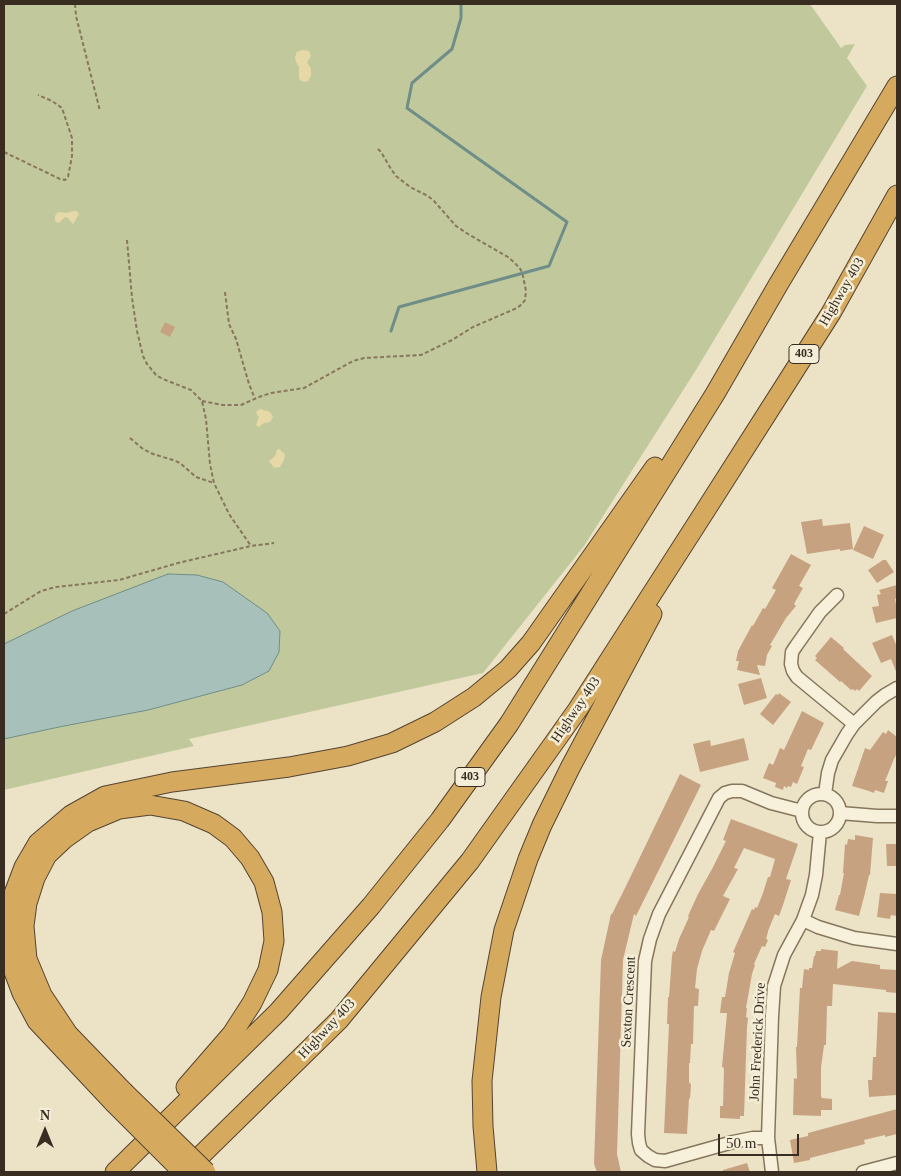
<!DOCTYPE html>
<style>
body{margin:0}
#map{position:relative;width:901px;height:1176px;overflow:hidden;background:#ece3c7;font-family:Georgia,serif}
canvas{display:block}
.frame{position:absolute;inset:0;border:5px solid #382d20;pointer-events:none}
.north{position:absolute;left:20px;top:1106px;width:50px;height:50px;-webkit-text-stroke:4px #f4edd7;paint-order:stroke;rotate:0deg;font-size:14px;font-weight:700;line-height:20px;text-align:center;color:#382d20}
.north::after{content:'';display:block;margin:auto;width:18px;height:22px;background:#382d20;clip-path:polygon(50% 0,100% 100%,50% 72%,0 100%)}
.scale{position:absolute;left:718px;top:1134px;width:81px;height:22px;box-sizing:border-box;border:2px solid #382d20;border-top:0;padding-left:6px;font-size:15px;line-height:18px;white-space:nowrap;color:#382d20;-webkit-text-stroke:4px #f4edd7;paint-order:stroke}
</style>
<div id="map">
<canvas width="901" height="1176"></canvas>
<div class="frame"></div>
<div class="north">N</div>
<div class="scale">50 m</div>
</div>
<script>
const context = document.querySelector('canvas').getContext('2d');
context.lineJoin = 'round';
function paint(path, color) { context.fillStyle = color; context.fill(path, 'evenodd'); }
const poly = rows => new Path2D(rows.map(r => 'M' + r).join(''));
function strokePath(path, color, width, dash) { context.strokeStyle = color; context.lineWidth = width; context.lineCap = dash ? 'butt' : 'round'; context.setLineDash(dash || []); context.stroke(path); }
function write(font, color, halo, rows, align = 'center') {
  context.font = font + ' Georgia,serif'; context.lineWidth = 5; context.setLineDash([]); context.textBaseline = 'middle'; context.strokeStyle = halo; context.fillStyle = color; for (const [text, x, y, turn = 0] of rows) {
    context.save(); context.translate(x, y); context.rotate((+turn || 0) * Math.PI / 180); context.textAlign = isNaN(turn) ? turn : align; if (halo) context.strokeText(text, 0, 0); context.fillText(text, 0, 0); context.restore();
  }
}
paint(poly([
 [4,4,810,4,841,48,845,45,855,44,847,58,867,86,696,370,584,546,483,673,189,739,194,746,4,790]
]), '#c1c99c');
paint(poly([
 [302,50,309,51,311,56,307,62,311,69,311,76,308,81,304,82,300,80,299,78,299,67,296,62,295,57,297,52],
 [73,211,77,211,79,214,73,224,68,218,65,217,60,222,58,223,55,221,55,216,58,212,66,213],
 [260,409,270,412,273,417,270,422,264,423,259,427,256,425,259,417,257,415,256,412],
 [279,449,285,454,284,460,280,467,274,468,269,461,275,456,277,450]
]), '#e6d9a7');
const water = poly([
 [168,574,197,575,223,582,267,613,280,631,279,652,269,671,242,685,148,710,59,727,4,739,4,644,72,611,168,574]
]);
paint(water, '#a8c0ba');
strokePath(water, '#6f8e88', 1);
strokePath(poly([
 [391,331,399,307,549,266,567,222,407,108,412,83,452,49,461,18,461,4]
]), '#6f8e88', 3);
paint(poly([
 [165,322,175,327,170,337,160,332],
 [822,519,823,526,850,523,853,549,840,551,840,549,807,554,801,522],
 [864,526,884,535,873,559,853,550],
 [791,554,811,565,799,586,803,588,794,604,796,606,786,618,770,645,772,646,767,655,765,666,757,665,760,675,737,670,739,661,736,661,738,651,752,625,753,626,763,608,765,609,776,590,772,588],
 [883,560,886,560,894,572,877,583,868,570],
 [897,585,897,598,895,599,897,609,897,618,876,623,872,607,879,606,877,595,881,594,879,590],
 [892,635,897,647,897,674,891,659,881,663,872,643],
 [831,637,844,648,843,649,872,676,859,691,857,689,855,691,853,689,851,690,841,681,840,682,815,660,817,658,815,656],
 [761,678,767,698,744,705,738,684],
 [779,693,791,702,773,725,760,714,776,694,778,695],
 [802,711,824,723,811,750,808,749,801,766,804,767,797,784,793,782,791,787,788,786,787,788,784,786,783,790,775,787,776,783,763,778,769,763,773,765,780,748,784,750],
 [888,730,897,737,897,753,894,759,885,781,888,781,884,793,875,790,874,793,869,791,852,786,865,748,870,750,883,732,886,734],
 [744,738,749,760,700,772,693,744,710,740,711,746],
 [680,774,701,785,636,916,634,914,623,960,617,1154,621,1172,597,1172,594,1164,601,960,611,914,612,914,626,886],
 [731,819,798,844,786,879,791,880,783,905,779,916,775,914,768,931,768,932,766,939,768,940,765,947,762,946,754,964,755,965,752,974,746,1008,747,1008,746,1017,748,1018,747,1027,744,1116,740,1116,740,1119,720,1118,720,1106,723,1106,724,1068,722,1067,727,1013,720,1013,722,997,725,997,729,973,735,953,733,952,752,909,754,910,755,907,757,908,763,893,768,877,770,877,775,859,744,848,734,868,738,869,723,896,730,899,714,931,711,930,702,951,697,969,695,988,699,989,698,1006,694,1006,693,1044,691,1044,690,1063,689,1063,689,1082,690,1083,691,1085,690,1099,689,1098,687,1134,664,1133,669,1024,667,1024,668,997,669,997,672,956,673,951,675,952,679,939,689,917,688,916,698,894,712,869,726,841,723,840],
 [855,835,873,838,870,875,869,875,865,893,859,916,835,910,839,895,840,895,844,873,843,873,845,844,847,845,848,839,855,840],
 [886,844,897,844,897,866,887,866],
 [880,893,897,894,897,916,891,915,890,919,877,917],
 [821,949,838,951,837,969,852,961,880,965,880,969,897,970,897,993,886,992,886,990,833,984,832,1006,827,1006,826,1045,824,1045,821,1068,821,1096,822,1098,832,1099,832,1110,821,1110,821,1116,793,1115,794,1078,797,1079,796,1047,797,1047,800,988,802,988,804,969,809,970,809,968,812,968,814,956,815,956,816,951,821,951],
 [878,1012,897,1013,897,1095,869,1097,868,1080,872,1080,873,1057,876,1057],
 [897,1109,897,1134,885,1137,885,1135,864,1140,865,1144,810,1158,810,1160,794,1163,790,1140,808,1136,808,1133],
 [747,1163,750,1172,723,1172,723,1170]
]), '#c7a280');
const minor = poly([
 [837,595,820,612,796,646,792,652,791,664,793,671,797,677,854,724],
 [825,794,828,773,832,760,847,734,854,724,876,702,885,695,897,688],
 '802 813a19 19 0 1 1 38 0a19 19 0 1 1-38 0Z',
 [840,813,877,816,897,816],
 [803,920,818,927,854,938,897,944],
 [768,1138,753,1138,733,1142,665,1161,655,1160,648,1156,641,1150,639,1143,638,1134,645,961,650,939,659,914,719,798,725,793,732,791,742,791,771,803,802,811],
 [772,1172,768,1138,772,1016,774,986,784,955,803,920,812,895,816,875,820,832],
 [863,1172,897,1163]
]);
const highway = poly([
 [124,1092,68,1034,42,995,27,959,24,926,27,903,35,878,47,855,64,839,88,822,119,809,150,805,184,811,214,824,233,838,250,858,264,882,272,912,274,941,268,970,252,1003,232,1034,186,1087],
 [114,1103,37,1021,22,993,11,964,7,928,13,896,24,867,38,843,71,815,105,796,172,782,289,767,348,756,392,743,435,722,474,697,508,669,531,643,655,467],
 [115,1172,278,1012,371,906,440,820,509,724,715,394,778,285,897,86],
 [184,1172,339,1020,470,861,578,709,705,511,831,313,897,195],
 [487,1172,483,1126,482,1081,491,997,504,930,528,859,542,825,570,768,652,614]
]);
strokePath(minor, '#86765e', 15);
strokePath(highway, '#554431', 21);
strokePath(poly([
 [75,4,76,16,100,111],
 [4,152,60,179,65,180,68,177,72,156,72,138,62,108,52,101,38,95],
 [127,240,132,298,137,331,143,356,147,364,156,375,163,379,191,390,202,401,206,419,210,464,214,483,229,514,251,546],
 [225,292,229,324,236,339,249,384,255,399],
 [202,401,222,405,241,405,259,397,271,393,304,388,353,361,364,358,421,355,452,340,473,327,517,308,522,304,525,300,526,291,523,276,521,270,515,263,508,257,468,234,456,226,434,201,428,196,410,187,396,176,391,169,381,152,377,148],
 [130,438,143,449,153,454,173,460,180,463,196,477,214,483],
 [4,614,41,591,56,587,119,580,178,563,251,546,274,543]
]), '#86765e', 2, [4, 2.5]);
strokePath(minor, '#f7f0da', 12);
strokePath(highway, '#d5a95e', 19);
const highwayBridge = poly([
 [124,1092,206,1172],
 [114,1103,183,1172]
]);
strokePath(highwayBridge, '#554431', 21, []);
strokePath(highwayBridge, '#d5a95e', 19);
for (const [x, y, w] of [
 [804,354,30],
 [470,777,30]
]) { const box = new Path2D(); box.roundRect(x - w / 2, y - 9.5, w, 19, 4); context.fillStyle = '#f4edd7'; context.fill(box); strokePath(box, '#382d20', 1); }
write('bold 12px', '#382d20', null, [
 ["403",804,354],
 ["403",470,777]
]);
write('14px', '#382d20', '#f4edd7', [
 ["Highway 403",842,292,-60],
 ["Highway 403",576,710,-56],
 ["Sexton Crescent",629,1002,-87],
 ["Highway 403",327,1029,-47],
 ["John Frederick Drive",758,1042,-87]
]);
</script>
